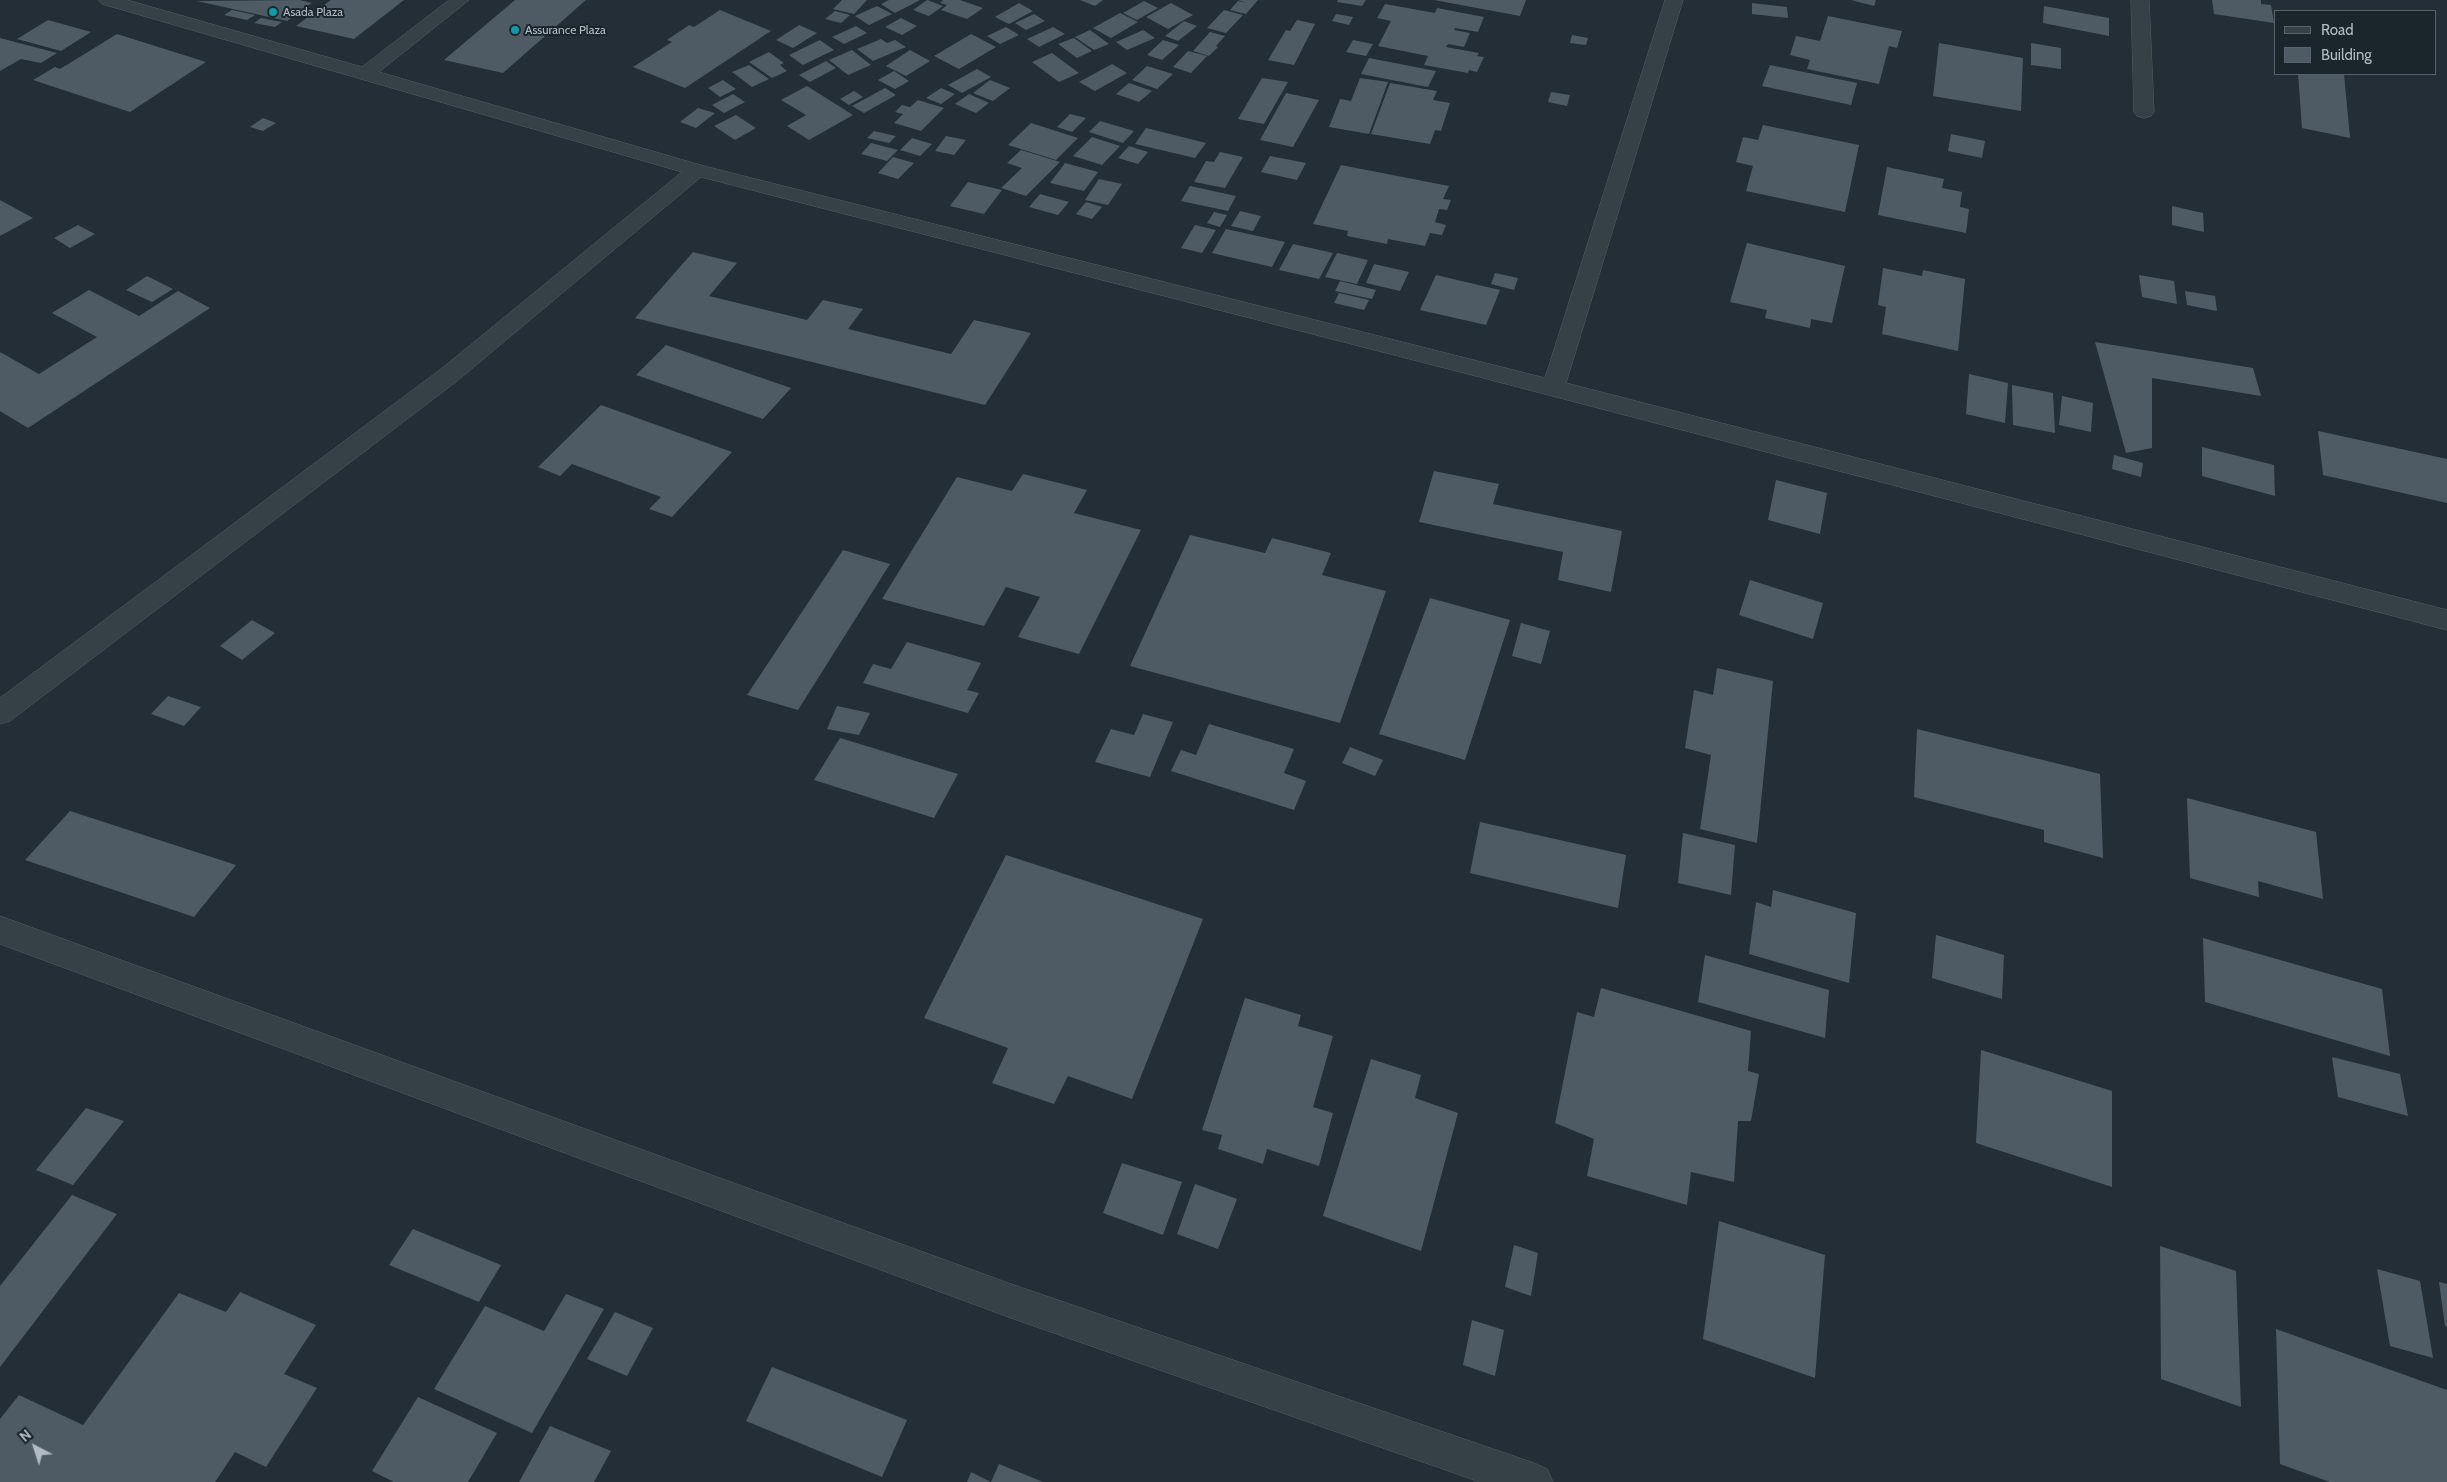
<!DOCTYPE html>
<style>
body{margin:0}
#map{position:relative;width:2447px;height:1482px;overflow:hidden;background:#232e37;font-family:Cabin,sans-serif}
canvas{display:block}
.legend{position:absolute;left:2274px;top:10px;width:162px;height:65px;box-sizing:border-box;background:#1b252c;border:1px solid #576169;margin:0;padding:6px 9px;list-style:none;font-size:15px;color:#b1bbc4}
.legend li{display:flex;align-items:center;gap:10px;height:25px}
.legend b{width:25px;border:1px solid #576169}
.north{position:absolute;left:10px;top:1422px;width:50px;height:50px;-webkit-text-stroke:4px #1b252c;paint-order:stroke;rotate:320deg;font-size:14px;font-weight:700;line-height:20px;text-align:center;color:#b1bbc4}
.north::after{content:'';display:block;margin:auto;width:18px;height:22px;background:#b1bbc4;clip-path:polygon(50% 0,100% 100%,50% 72%,0 100%)}
</style>
<div id="map">
<canvas width="2447" height="1482"></canvas>
<ul class="legend">
<li><b style="height:6px;background:#364047"></b>Road</li>
<li><b style="height:14px;background:#4e5b65"></b>Building</li>
</ul>
<div class="north">N</div>
</div>
<script>
const context = document.querySelector('canvas').getContext('2d');
context.lineJoin = 'round';
function paint(path, color) { context.fillStyle = color; context.fill(path, 'evenodd'); }
const poly = rows => new Path2D(rows.map(r => 'M' + r).join(''));
function strokePath(path, color, width, dash) { context.strokeStyle = color; context.lineWidth = width; context.lineCap = dash ? 'butt' : 'round'; context.setLineDash(dash || []); context.stroke(path); }
function write(font, color, halo, rows, align = 'center') {
  context.font = font + ' Cabin,sans-serif'; context.lineWidth = 4; context.setLineDash([]); context.textBaseline = 'middle'; context.strokeStyle = halo; context.fillStyle = color; for (const [text, x, y, turn = 0] of rows) {
    context.save(); context.translate(x, y); context.rotate((+turn || 0) * Math.PI / 180); context.textAlign = isNaN(turn) ? turn : align; if (halo) context.strokeText(text, 0, 0); context.fillText(text, 0, 0); context.restore();
  }
}
paint(poly([
 [300,0,312,3,287,21,197,1],
 [331,0,404,0,354,39,296,26],
 [515,0,586,0,503,73,444,60],
 [842,0,867,0,854,14,833,9],
 [889,0,920,0,895,13,881,4],
 [927,0,943,6,929,16,913,10],
 [943,0,960,0,983,8,967,19,941,10,947,5,940,3],
 [1080,0,1103,0,1095,6],
 [1238,0,1258,0,1246,14,1230,10,1238,1,1246,3],
 [1338,0,1366,0,1362,6,1337,2],
 [1434,0,1526,0,1520,16],
 [1851,0,1876,0,1874,6],
 [2212,0,2261,0,2261,4,2271,5,2274,23,2214,14],
 [1144,1,1158,8,1137,20,1123,13],
 [1019,3,1033,11,1009,24,995,17],
 [1171,3,1193,15,1168,29,1146,17],
 [1752,3,1787,7,1788,18,1752,14],
 [1385,4,1435,13,1437,8,1484,17,1478,32,1455,28,1454,30,1470,33,1464,47,1448,44,1446,47,1479,53,1477,56,1484,57,1477,72,1469,70,1468,73,1424,65,1428,56,1378,46,1391,21,1377,18],
 [877,6,892,14,869,25,855,16],
 [2044,6,2109,18,2109,36,2043,23],
 [232,10,255,15,247,20,224,15],
 [720,10,771,31,685,88,633,67,672,42,667,40,689,25,694,27],
 [1224,10,1243,15,1226,33,1207,28],
 [835,11,850,15,841,23,825,19],
 [1120,13,1138,22,1111,38,1093,28],
 [1034,14,1045,21,1026,30,1015,23],
 [1336,14,1353,17,1349,25,1332,21],
 [1828,16,1902,31,1897,48,1889,46,1879,84,1807,69,1810,60,1790,55,1796,36,1820,41],
 [261,18,282,22,275,27,254,23],
 [901,18,917,26,902,35,885,27],
 [48,20,91,32,61,51,17,39],
 [1297,20,1315,24,1294,65,1268,60,1286,30,1290,31],
 [1184,21,1197,26,1178,41,1165,36],
 [799,25,817,33,793,48,776,40],
 [856,26,867,33,844,44,832,37],
 [1006,27,1019,35,1000,44,987,36],
 [1053,27,1065,34,1039,47,1027,39],
 [1090,30,1109,44,1094,50,1075,37],
 [1143,30,1155,38,1127,50,1116,42],
 [1210,32,1225,36,1216,46,1218,47,1209,56,1193,51],
 [117,34,206,62,130,112,33,80,55,67,60,69],
 [971,34,996,47,959,69,934,56],
 [1572,35,1588,38,1586,45,1570,43],
 [0,38,57,53,41,63,21,59,0,71],
 [1074,38,1092,51,1077,58,1058,44],
 [881,39,887,43,895,40,906,47,873,61,857,49],
 [820,40,834,50,803,65,789,55],
 [1163,40,1179,45,1162,60,1147,55],
 [1353,40,1373,44,1366,56,1346,52],
 [1939,43,2023,58,2021,111,1933,96],
 [2031,43,2061,48,2061,69,2031,65],
 [852,50,871,65,848,75,829,60],
 [910,50,930,61,906,76,886,66],
 [1188,51,1207,56,1191,73,1173,67],
 [769,52,784,63,780,65,787,71,772,78,749,62],
 [1052,53,1079,73,1059,82,1032,62],
 [1369,58,1436,71,1428,87,1361,74],
 [826,61,836,68,810,82,799,75],
 [1112,64,1127,73,1095,91,1079,82],
 [749,65,769,79,752,87,732,72],
 [1770,65,1857,83,1851,105,1762,86],
 [1147,66,1173,74,1157,89,1132,80],
 [977,69,991,77,962,93,948,85],
 [894,71,909,81,895,89,878,80],
 [2298,74,2344,74,2350,138,2302,128],
 [1262,78,1288,82,1264,124,1238,119],
 [1360,78,1388,82,1369,134,1329,127,1340,99,1351,101],
 [723,80,736,89,720,97,708,88],
 [990,80,1010,88,993,101,973,93],
 [1129,83,1152,91,1139,102,1116,94],
 [1390,83,1437,91,1433,100,1450,103,1441,131,1435,130,1430,144,1371,134],
 [807,86,853,115,809,140,787,126,806,115,781,100],
 [885,88,896,95,864,113,852,106],
 [941,88,955,94,941,104,926,98],
 [854,91,863,97,849,105,840,99],
 [1551,92,1570,95,1567,106,1548,102],
 [1286,93,1319,100,1293,147,1260,140],
 [733,94,745,102,724,113,712,105],
 [969,94,989,103,976,113,955,104],
 [918,100,944,108,921,131,894,123,903,114,895,112,902,105,910,107],
 [698,108,715,113,696,128,680,122],
 [1070,114,1086,118,1072,132,1057,127],
 [736,115,756,128,735,140,714,126],
 [263,118,276,123,263,131,250,127],
 [1100,121,1134,131,1123,143,1089,132],
 [1031,123,1078,138,1056,160,1008,145],
 [1763,125,1859,145,1845,212,1746,191,1753,166,1736,162,1743,137,1758,140],
 [1146,128,1206,143,1195,158,1135,144],
 [874,131,896,136,889,143,867,138],
 [1951,134,1985,141,1982,158,1948,151],
 [946,136,966,140,954,155,935,151],
 [1092,137,1120,146,1102,165,1073,156],
 [912,138,932,144,920,156,900,150],
 [871,143,898,150,887,161,861,154],
 [1129,146,1148,152,1138,164,1118,158],
 [1021,150,1060,162,1026,196,1001,188,1022,168,1007,163],
 [1220,152,1243,157,1225,188,1194,182,1206,161,1214,162],
 [1270,156,1306,163,1297,180,1261,172],
 [893,157,914,163,898,179,878,173],
 [1065,163,1098,172,1084,191,1050,183],
 [1341,165,1449,186,1443,199,1451,200,1447,210,1439,209,1435,222,1446,225,1442,235,1430,233,1425,246,1388,239,1387,244,1347,236,1348,231,1313,224],
 [1887,167,1944,179,1942,188,1962,192,1960,207,1969,209,1966,233,1878,215],
 [1099,179,1122,184,1108,205,1085,200],
 [968,182,1002,190,984,214,950,206],
 [1190,186,1236,196,1228,211,1181,201],
 [1040,194,1069,202,1058,215,1029,207],
 [0,200,33,218,0,236],
 [1086,202,1102,207,1092,219,1076,214],
 [2172,206,2203,213,2204,232,2172,225],
 [1240,211,1261,216,1253,231,1231,226],
 [1214,212,1227,215,1220,227,1207,223],
 [78,225,95,234,70,248,54,238],
 [1195,225,1216,230,1202,253,1181,248],
 [1226,229,1285,242,1272,267,1212,253],
 [1747,243,1845,266,1832,323,1811,319,1810,328,1765,318,1767,310,1730,302],
 [1293,244,1333,253,1319,279,1279,270],
 [693,252,737,263,709,296,807,320,823,300,863,309,848,329,951,354,974,320,1031,333,985,405,635,318],
 [1337,253,1368,260,1357,284,1325,277],
 [1374,264,1409,272,1400,291,1366,283],
 [1883,268,1922,276,1923,270,1965,279,1958,351,1882,334,1886,307,1878,305],
 [1495,273,1518,278,1514,290,1491,284],
 [1436,275,1500,290,1486,325,1420,310],
 [2139,275,2174,281,2177,304,2142,297],
 [147,276,173,289,152,302,126,290],
 [1340,281,1376,290,1372,299,1335,291],
 [89,290,139,316,178,291,210,308,28,428,0,411,0,352,39,374,97,337,52,313],
 [2185,291,2215,296,2217,311,2187,305],
 [1339,293,1369,300,1364,310,1334,303],
 [2095,342,2253,368,2261,396,2152,378,2152,448,2126,453],
 [666,345,791,388,763,419,636,375],
 [1969,374,2008,383,2005,423,1966,414],
 [2012,385,2053,393,2055,433,2013,425],
 [2062,396,2093,403,2091,432,2059,425],
 [601,405,732,452,672,517,649,509,661,497,572,464,560,476,538,467],
 [2318,431,2447,459,2447,503,2323,475],
 [2202,447,2274,465,2275,496,2202,476],
 [2114,455,2143,463,2141,477,2112,469],
 [1434,471,1499,484,1493,504,1622,531,1611,592,1558,580,1563,552,1419,522],
 [1023,474,1087,490,1074,513,1141,530,1079,654,1018,637,1040,597,1006,587,984,626,882,599,957,477,1012,491],
 [1776,480,1827,493,1820,534,1768,520],
 [1190,535,1265,553,1272,538,1331,553,1322,575,1386,591,1340,723,1130,666],
 [843,550,890,564,798,710,747,695],
 [1750,580,1823,603,1813,639,1739,615],
 [1430,598,1510,620,1465,760,1379,734],
 [252,620,275,633,242,660,220,646],
 [1521,623,1550,631,1541,664,1512,656],
 [907,642,981,663,967,690,979,693,968,713,863,683,873,664,891,669],
 [1717,668,1773,681,1757,843,1700,829,1711,755,1685,748,1694,690,1713,695],
 [168,696,201,707,184,726,151,714],
 [837,706,870,713,859,735,827,729],
 [1143,714,1173,722,1150,777,1095,762,1111,729,1134,735],
 [1209,724,1294,749,1284,773,1306,781,1294,810,1171,771,1181,750,1196,755],
 [1917,729,2100,774,2103,858,2044,842,2044,830,1914,797],
 [840,738,958,774,934,818,814,780],
 [1350,747,1383,760,1375,776,1342,763],
 [2187,798,2316,832,2323,899,2258,881,2259,897,2190,878],
 [70,811,236,865,194,917,25,860],
 [1480,822,1626,855,1618,908,1470,873],
 [1683,833,1735,845,1731,895,1678,883],
 [1006,855,1203,919,1132,1099,1068,1076,1054,1104,992,1083,1008,1048,924,1018],
 [1773,890,1856,913,1849,983,1749,954,1756,902,1771,907],
 [1936,935,2004,955,2002,999,1932,978],
 [2203,938,2382,989,2390,1056,2205,1002],
 [1705,955,1829,990,1825,1038,1698,1002],
 [1601,988,1751,1031,1748,1071,1759,1074,1751,1121,1738,1121,1734,1182,1691,1172,1687,1205,1587,1176,1594,1139,1555,1123,1577,1012,1594,1017],
 [1245,998,1301,1015,1298,1026,1333,1036,1313,1107,1333,1113,1319,1166,1267,1149,1263,1164,1218,1149,1222,1135,1202,1130],
 [1981,1050,2112,1091,2112,1187,1976,1143],
 [2332,1057,2400,1074,2408,1116,2338,1097],
 [1371,1059,1421,1075,1415,1098,1458,1113,1421,1251,1323,1216],
 [86,1108,124,1121,73,1185,36,1170],
 [1122,1163,1182,1182,1163,1235,1103,1213],
 [1195,1184,1237,1199,1218,1249,1177,1234],
 [72,1195,117,1214,0,1367,0,1286],
 [1719,1221,1825,1255,1815,1378,1703,1339],
 [413,1229,501,1265,479,1302,389,1265],
 [1514,1245,1538,1253,1531,1296,1505,1287],
 [2160,1246,2236,1271,2241,1407,2161,1379],
 [2377,1269,2420,1281,2433,1358,2390,1346],
 [2439,1282,2447,1284,2447,1327,2445,1326],
 [240,1292,316,1325,284,1374,317,1388,266,1467,235,1452,215,1482,0,1482,0,1419,19,1395,83,1425,179,1293,226,1312],
 [566,1294,604,1309,532,1433,434,1389,485,1306,544,1331],
 [615,1312,653,1328,627,1376,587,1359],
 [1472,1320,1504,1330,1495,1376,1463,1365],
 [2276,1329,2447,1390,2447,1482,2330,1482,2280,1464],
 [772,1367,907,1420,882,1477,746,1421],
 [418,1397,497,1433,468,1482,394,1482,372,1471],
 [550,1426,611,1451,594,1482,519,1482],
 [999,1464,1043,1482,967,1482,971,1472,991,1482]
]), '#4e5b65');
const minor = poly([
 [99,0,127,0,362,67,449,0,469,0,379,72,704,166,1545,378,1665,0,1683,0,1566,383,2447,610,2447,630,1472,375,701,177,457,381,10,721,0,724,0,698,441,369,682,172,102,4,99,0],
 [2131,0,2149,0,2154,112,2151,116,2144,118,2137,116,2134,112,2131,0],
 [0,916,1011,1284,1534,1463,1547,1469,1553,1482,1480,1482,1011,1318,0,944,0,916]
]);
strokePath(minor, '#545e65', 1);
paint(minor, '#364047');
for (const [x, y, r, color] of [
 [273,12,5,"#0f9aa8"],
 [515,30,5,"#0f9aa8"]
]) { const dot = new Path2D(); dot.arc(x, y, r, 0, 2 * Math.PI); context.fillStyle = color; context.fill(dot); strokePath(dot, '#1b252c', 2); }
write('12px', '#b1bbc4', '#1b252c', [
 ["Asada Plaza",283,12],
 ["Assurance Plaza",525,30]
], 'left');
</script>
